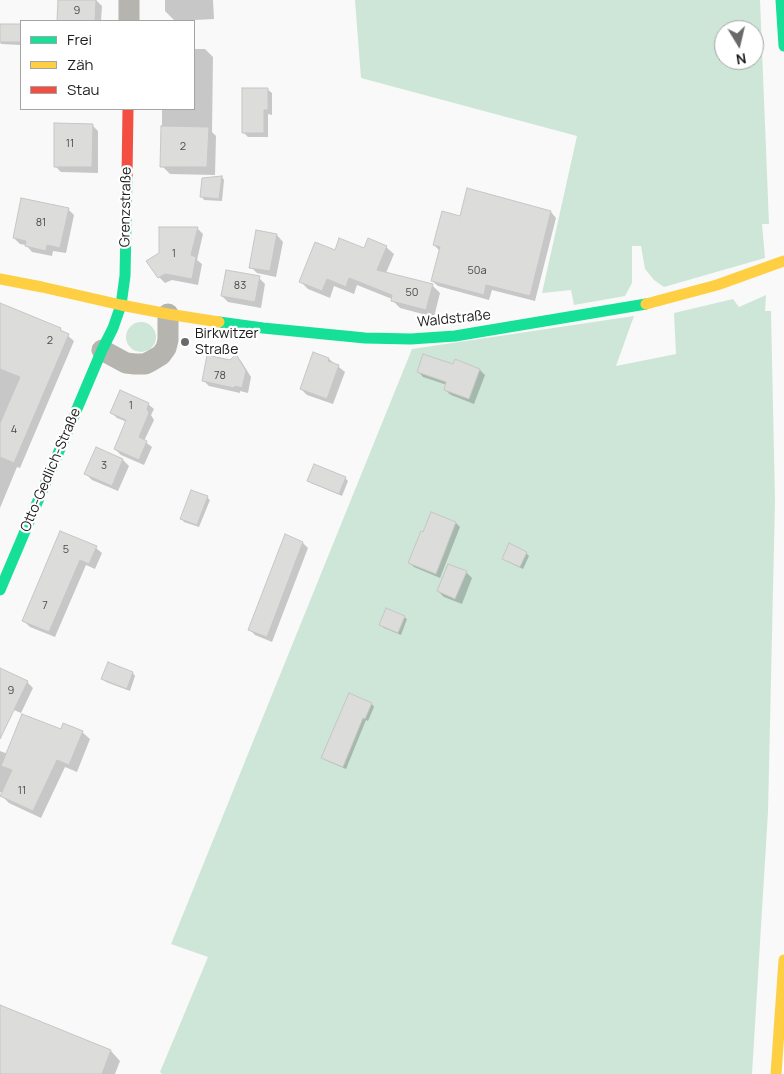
<!DOCTYPE html>
<meta charset="utf-8">
<style>
body{margin:0}
#map{position:relative;width:784px;height:1074px;overflow:hidden;background:#f9f9f9;font-family:Manrope,sans-serif}
canvas{display:block}
.legend{position:absolute;left:20px;top:20px;width:175px;height:90px;box-sizing:border-box;background:#fff;border:1px solid #a4a4a4;margin:0;padding:6px 9px;list-style:none;font-size:15px;color:#1c1c1c}
.legend li{display:flex;align-items:center;gap:10px;height:25px}
.legend b{width:25px;border:1px solid #a4a4a4}
.north{position:absolute;left:714px;top:20px;width:50px;height:50px;box-sizing:border-box;background:#fff;border:1px solid #a4a4a4;border-radius:50%;rotate:171deg;font-size:14px;font-weight:700;line-height:20px;text-align:center;color:#1c1c1c}
.north::after{content:'';display:block;margin:auto;width:18px;height:22px;background:#696969;clip-path:polygon(50% 0,100% 100%,50% 72%,0 100%)}
</style>
<div id="map">
<canvas width="784" height="1074"></canvas>
<ul class="legend">
<li><b style="height:6px;background:#16e098"></b>Frei</li>
<li><b style="height:6px;background:#ffcf43"></b>Zäh</li>
<li><b style="height:6px;background:#f24e42"></b>Stau</li>
</ul>
<div class="north">N</div>
</div>
<script>
const context = document.querySelector('canvas').getContext('2d');
context.lineJoin = 'round';
function paint(path, color) { context.fillStyle = color; context.fill(path, 'evenodd'); }
const poly = rows => new Path2D(rows.map(r => 'M' + r).join(''));
function strokePath(path, color, width, dash) { context.strokeStyle = color; context.lineWidth = width; context.lineCap = dash ? 'butt' : 'round'; context.setLineDash(dash || []); context.stroke(path); }
function write(font, color, halo, rows, align = 'center') {
  context.font = font + ' Manrope,sans-serif'; context.lineWidth = 4.5; context.setLineDash([]); context.textBaseline = 'middle'; context.strokeStyle = halo; context.fillStyle = color; for (const [text, x, y, turn = 0] of rows) {
    context.save(); context.translate(x, y); context.rotate((+turn || 0) * Math.PI / 180); context.textAlign = isNaN(turn) ? turn : align; if (halo) context.strokeText(text, 0, 0); context.fillText(text, 0, 0); context.restore();
  }
}
paint(poly([
 [355,0,760,0,769,224,762,224,765,258,664,287,654,280,645,269,641,246,632,246,632,283,625,296,574,305,571,290,542,293,577,136,361,78],
 [724,30,754,30,754,60,724,60],
 [766,295,765,311,771,311,775,501,768,812,752,1074,162,1074,160,1072,208,957,171,944,412,349,634,316,616,366,676,354,674,313,733,299,739,307],
 '126 337a15 15 0 1 1 30 0a15 15 0 1 1-30 0Z'
]), '#cee6d7');
paint(poly([
 [59,0,96,0,102,6,101,21,59,21],
 [165,0,213,0,214,19,175,21,165,11],
 [0,25,21,26,21,45,1,44,0,42],
 [194,49,205,49,213,57,212,132,216,136,215,175,170,174,162,166,162,109,194,109],
 [267,89,272,93,272,115,268,114,268,137,248,137,243,132],
 [92,125,98,131,98,173,61,172,55,166],
 [222,177,224,180,222,201,204,200,202,197],
 [68,209,74,215,66,253,53,251,52,256,32,252,26,245,20,244,14,238],
 [551,212,556,218,535,301,492,290,489,300,438,286,432,281,440,251,434,245,461,218],
 [197,228,203,234,197,260,202,264,198,285,172,280,165,283,159,277],
 [257,232,277,235,283,242,276,277,257,273,251,267],
 [386,247,394,254,386,273,432,285,440,293,434,317,400,308,392,300,392,299,357,285,354,294,334,286,330,298,308,289,300,281,336,251,364,250],
 [259,278,265,284,261,308,228,302,222,296],
 [0,306,60,329,74,341,20,468,17,467,0,508],
 [314,354,329,359,345,372,333,404,307,395,301,389],
 [236,356,241,361,251,377,248,393,240,391,240,393,209,386,203,380],
 [454,365,480,370,485,375,474,404,451,395,445,390,447,385,423,377,418,371],
 [148,404,154,409,151,415,154,420,144,441,152,447,144,465,121,455,115,449,127,422,117,418,112,413],
 [97,448,123,460,129,466,118,491,92,480,86,474],
 [345,478,348,481,342,496,311,483,309,481],
 [207,497,210,500,199,527,184,522,182,519],
 [456,523,460,527,440,578,414,567,409,563],
 [61,533,96,548,102,553,95,569,86,565,55,637,30,627,24,621],
 [303,543,308,548,272,642,255,635,250,630],
 [526,553,529,556,523,569,506,561,503,559],
 [466,572,472,578,462,604,444,597,438,591],
 [404,617,407,619,401,635,384,628,381,625],
 [109,664,133,673,135,676,130,691,106,682,103,679],
 [0,676,27,682,33,688,21,713,0,704],
 [350,695,372,704,374,707,368,721,366,720,346,769,325,760,322,757],
 [61,730,82,732,90,739,77,772,65,767,41,818,9,803,2,796,3,793,0,792,0,751,8,754],
 [111,1051,120,1061,115,1074,0,1074]
]), '#0003');
const building = poly([
 [58,0,96,0,95,21,57,21,58,0],
 [0,24,21,24,21,42,0,42,0,24],
 [242,88,268,88,268,110,264,110,264,133,242,133,242,88],
 [54,123,93,124,92,167,54,167,54,123],
 [161,126,209,127,207,167,160,167,161,126],
 [222,176,219,199,200,197,202,178,222,176],
 [467,188,551,211,530,296,486,285,484,295,431,281,440,247,433,245,442,211,460,216,467,188],
 [21,198,69,208,60,248,47,245,46,251,25,246,26,241,13,238,21,198],
 [159,227,198,227,191,255,196,257,192,279,165,274,158,278,146,261,159,253,159,227],
 [256,230,277,234,270,271,249,268,256,230],
 [339,238,364,248,368,238,387,246,377,270,433,284,426,310,391,301,392,295,349,278,346,287,327,279,322,291,299,282,315,242,335,250,339,238],
 [226,270,260,276,255,302,221,296,226,270],
 [0,303,61,328,60,330,69,334,14,463,0,457,0,423,20,377,0,369,0,303],
 [313,352,329,358,328,361,339,365,327,399,300,389,313,352],
 [236,354,246,371,242,388,235,386,234,388,202,381,207,355,230,360,236,354],
 [423,354,453,364,455,359,480,369,469,399,444,390,446,382,417,372,423,354],
 [120,390,149,403,147,409,149,413,139,437,147,441,139,460,114,449,126,420,110,413,120,390],
 [96,447,123,459,112,486,84,474,96,447],
 [314,464,346,477,339,494,307,481,314,464],
 [191,490,208,496,197,525,180,519,191,490],
 [431,512,456,522,436,574,408,563,421,531,423,532,431,512],
 [60,531,97,546,89,564,80,560,49,632,22,621,60,531],
 [285,534,303,542,267,637,248,630,285,534],
 [509,543,527,552,520,567,502,559,509,543],
 [448,564,467,571,455,599,437,591,448,564],
 [386,608,405,616,398,633,379,625,386,608],
 [108,662,133,672,127,689,101,679,108,662],
 [0,668,28,681,0,739,0,668],
 [349,693,372,703,365,719,363,718,343,767,321,758,349,693],
 [22,714,61,729,63,723,83,731,69,765,57,760,33,811,0,796,12,770,1,766,22,714],
 [0,1005,111,1050,102,1074,0,1074,0,1005]
]);
paint(building, '#dcdcdb');
strokePath(building, '#c6c6c6', 1);
strokePath(poly([
 [129,0,129,21],
 [102,350,126,363,135,364,145,364,151,361,161,355,166,348,168,340,168,314]
]), '#b6b4ae', 21);
strokePath(poly([
 [781,0,784,46],
 [219,322,263,328,365,338,411,339,455,336,646,304],
 [0,590,102,350,113,328,121,305,125,276,127,176]
]), '#16e098', 11);
strokePath(poly([
 [0,279,42,287,121,305,168,314,219,322],
 [646,304,717,285,784,261],
 [776,1074,784,960]
]), '#ffcf43', 11);
strokePath(poly([
 [127,176,128,109]
]), '#f24e42', 11);
for (const [x, y, r, color] of [
 [185,342,5,"#696969"]
]) { const dot = new Path2D(); dot.arc(x, y, r, 0, 2 * Math.PI); context.fillStyle = color; context.fill(dot); strokePath(dot, '#fff', 2); }
write('11px', '#4c4c4c', null, [
 ["9",77,11],
 ["11",70,144],
 ["2",183,147],
 ["81",41,223],
 ["1",174,254],
 ["50a",477,271],
 ["83",240,286],
 ["50",412,293],
 ["2",50,341],
 ["78",220,376],
 ["1",131,406],
 ["4",14,430],
 ["3",104,466],
 ["5",66,550],
 ["7",45,606],
 ["9",11,691],
 ["11",22,791]
]);
write('14px', '#1c1c1c', '#fff', [
 ["Grenzstraße",126,207,-89],
 ["Waldstraße",454,319,-6],
 ["Otto-Gedlich-Straße",51,470,-67]
]);
write('14px', '#1c1c1c', '#fff', [
 ["Birkwitzer",195,334],
 ["Straße",195,350]
], 'left');
</script>
